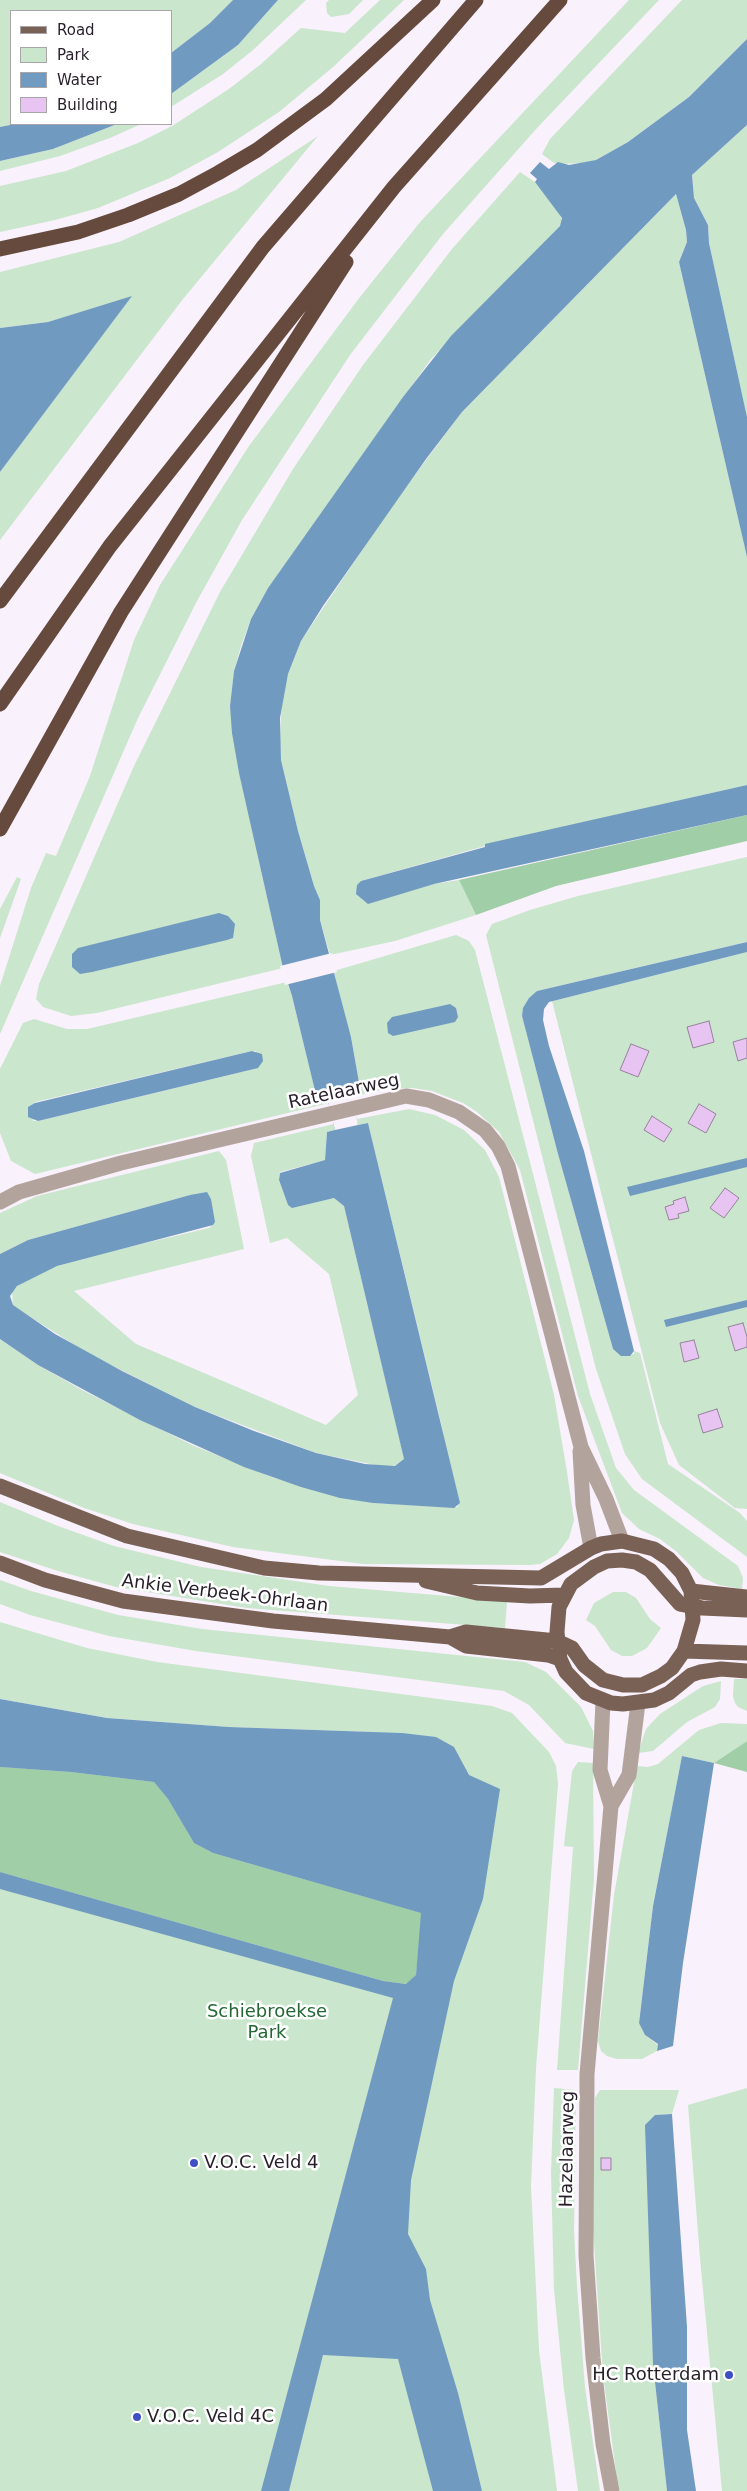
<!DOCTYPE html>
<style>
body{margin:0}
#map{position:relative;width:747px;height:2491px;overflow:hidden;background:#f9f1fb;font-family:"DejaVu Sans",sans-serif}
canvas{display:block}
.legend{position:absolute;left:10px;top:10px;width:162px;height:115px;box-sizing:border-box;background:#fff;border:1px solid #a9a5a9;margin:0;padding:6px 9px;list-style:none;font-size:15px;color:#271f29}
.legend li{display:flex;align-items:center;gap:10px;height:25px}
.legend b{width:25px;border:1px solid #a9a5a9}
</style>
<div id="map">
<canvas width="747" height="2491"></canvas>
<ul class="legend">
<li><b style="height:6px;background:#796156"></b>Road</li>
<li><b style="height:14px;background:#cae6cd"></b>Park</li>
<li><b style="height:14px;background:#719ac1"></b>Water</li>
<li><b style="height:14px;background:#e8c4f2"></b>Building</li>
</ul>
</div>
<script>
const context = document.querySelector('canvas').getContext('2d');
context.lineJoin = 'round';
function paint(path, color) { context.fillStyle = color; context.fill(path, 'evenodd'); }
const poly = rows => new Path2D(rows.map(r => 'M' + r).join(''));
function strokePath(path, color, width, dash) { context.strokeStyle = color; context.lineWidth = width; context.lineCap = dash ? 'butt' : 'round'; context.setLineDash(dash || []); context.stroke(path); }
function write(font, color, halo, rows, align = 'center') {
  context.font = font + ' "DejaVu Sans",sans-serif'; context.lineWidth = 5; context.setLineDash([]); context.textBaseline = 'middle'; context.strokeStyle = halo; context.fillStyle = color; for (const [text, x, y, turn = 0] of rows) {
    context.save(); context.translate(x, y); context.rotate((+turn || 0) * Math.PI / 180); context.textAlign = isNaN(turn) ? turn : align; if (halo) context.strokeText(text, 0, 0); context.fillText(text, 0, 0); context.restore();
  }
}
paint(poly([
 [0,0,233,0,210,23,171,53,171,11,11,11,11,124,15,124,0,127],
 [278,0,306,0,253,50,223,74,171,107,171,94,238,45],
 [329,0,363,0,349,14,331,17,327,13,326,3],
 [380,0,404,0,333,67,279,112,218,152,170,178,98,208,55,220,0,232,0,186,66,171,138,143,172,126,229,89,261,64,301,28,345,33],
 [629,0,659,0,537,128,443,234,350,355,242,520,197,601,138,718,0,1034,0,986,31,888,46,853,56,856,90,776,134,640,160,585,249,446,360,297,421,221],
 [682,0,747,0,747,39,689,97,628,142,596,160,584,163,560,164,554,163,542,154,550,139],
 [117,124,141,124,110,138,60,156,0,171,0,161,53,149],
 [747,125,747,417,709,243,708,225,694,198,692,175],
 [318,136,183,299,0,540,0,472,131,297,48,322,0,328,0,272,119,242,236,190],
 [520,172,535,182,560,214,562,221,560,226,431,359,268,588,251,619,241,646,234,671,230,706,258,857,283,968,97,1013,71,1016,43,1007,36,999,39,984,134,766,220,592,293,469,363,365,452,249],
 [676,194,686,230,687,242,679,262,747,557,747,785,485,845,485,846,361,881,434,884,459,880,476,915,395,941,330,955,320,920,320,900,314,886,298,831,281,760,280,740,282,696,288,674,301,641,391,507,462,412],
 [747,857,747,942,537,991,526,1004,522,1016,558,1154,613,1349,622,1356,634,1354,634,1351,640,1353,668,1464,740,1513,747,1521,747,1557,642,1479,625,1454,596,1369,486,935,492,924,530,910,578,896],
 [17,877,21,879,0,938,0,909],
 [456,935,469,941,475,950,590,1394,616,1468,634,1490,738,1566,743,1578,742,1589,719,1585,703,1578,677,1552,660,1539,639,1529,622,1513,578,1396,520,1170,499,1132,477,1112,463,1103,432,1091,413,1088,386,1089,351,1097,350,1091,360,1088,351,1037,340,1001,334,971],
 [747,952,747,1509,735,1508,679,1465,660,1423,552,1001],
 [287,982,292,996,317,1099,327,1096,329,1103,35,1174,11,1161,0,1133,0,1069,23,1023,34,1019,67,1029,87,1029],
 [252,1051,256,1051,254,1069,38,1121,33,1121,35,1102],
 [409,1109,435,1115,464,1130,485,1150,499,1177,554,1395,567,1472,574,1520,569,1538,557,1554,540,1564,530,1565,363,1564,233,1547,133,1524,84,1508,0,1473,0,1339,38,1365,82,1390,192,1445,274,1478,373,1503,458,1507,441,1423,368,1123,358,1125,357,1119],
 [334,1124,336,1130,327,1132,325,1160,280,1172,279,1180,288,1205,335,1198,344,1206,403,1454,404,1459,399,1465,385,1467,316,1453,195,1407,89,1354,13,1306,12,1291,17,1286,33,1276,57,1266,108,1252,209,1228,215,1222,190,1195,28,1240,0,1254,0,1213,37,1196,219,1151,226,1160,244,1249,74,1291,136,1344,326,1425,358,1395,329,1274,287,1238,270,1243,251,1156,254,1143],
 [0,1502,58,1526,114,1546,201,1567,329,1586,507,1601,505,1628,247,1608,116,1587,58,1571,0,1552],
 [0,1580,31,1591,118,1615,202,1629,525,1662,546,1672,581,1707,593,1731,594,1749,565,1743,529,1705,504,1691,196,1651,109,1636,30,1615,0,1604],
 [613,1592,626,1592,636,1598,650,1619,661,1628,647,1648,632,1656,622,1656,611,1650,595,1626,586,1620,594,1603],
 [0,1622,87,1648,157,1662,492,1706,512,1713,549,1752,556,1766,558,1784,536,2068,531,2186,539,2351,557,2491,0,2491,0,1725,402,1733,229,1727,107,1718,0,1699],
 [734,1679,747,1679,747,1711,738,1707,735,1703,733,1696],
 [721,1681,720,1699,715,1707,687,1722,653,1751,638,1753,646,1729,660,1714,703,1686],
 [721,1723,747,1724,747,1741,714,1763,682,1756,653,1906,639,2022,645,2035,658,2045,657,2051,642,2059,617,2059,607,2056,601,2051,598,2041,614,1895,637,1766,648,1767,658,1764,699,1730],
 [578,1762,593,1763,594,1878,578,2070,557,2070,573,1847,564,1846,572,1771],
 [554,2088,576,2090,574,2231,577,2286,585,2387,600,2491,578,2491,564,2390,554,2289,551,2173],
 [747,2088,747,2491,722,2491,700,2258,688,2105],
 [600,2090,679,2090,672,2114,655,2115,653,2364,667,2491,620,2491,617,2479,603,2375,593,2229,595,2098]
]), '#cae6cd');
paint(poly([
 [747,815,747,841,556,886,476,915,459,880],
 [747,1741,747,1772,714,1763],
 [0,1767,71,1772,154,1782,168,1799,194,1843,213,1853,422,1913,416,1975,407,1984,383,1981,0,1872]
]), '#a0cea6');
paint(poly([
 [233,0,278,0,238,45,171,94,171,53,210,23],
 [747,39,747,125,692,175,694,198,708,225,709,243,747,417,747,557,679,262,687,242,686,230,676,194,462,412,426,459,323,606,301,641,288,674,280,718,281,760,298,831,314,886,320,900,320,920,351,1037,360,1088,350,1092,358,1125,368,1123,460,1503,454,1508,373,1503,340,1498,301,1487,244,1467,140,1420,38,1365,0,1339,0,1254,28,1240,190,1195,207,1192,211,1199,215,1222,213,1225,57,1266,17,1286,10,1296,13,1305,55,1334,122,1371,195,1407,254,1431,316,1453,365,1464,395,1466,404,1459,344,1206,334,1198,292,1208,288,1205,279,1180,280,1173,325,1160,327,1132,335,1130,327,1097,317,1099,292,996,283,968,239,773,232,733,230,706,234,671,251,619,268,588,403,397,451,336,560,226,562,218,535,182,537,179,530,173,540,162,549,169,558,162,569,165,596,160,628,142,689,97],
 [15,124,117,124,53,149,0,161,0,127],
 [132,296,0,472,0,328,48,322],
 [747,785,747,815,434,884,368,904,356,894,357,885,361,881,485,847,485,844],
 [219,913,228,916,235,924,233,938,227,940,92,972,80,974,72,967,72,954,78,948],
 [747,942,747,952,549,1002,544,1009,543,1020,549,1046,584,1151,634,1351,630,1356,621,1356,613,1349,558,1154,522,1016,523,1008,529,998,537,991],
 [450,1004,456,1008,458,1017,455,1022,393,1036,388,1033,387,1023,392,1017],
 [252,1051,262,1054,263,1061,258,1068,254,1069,38,1121,28,1117,28,1107,35,1103],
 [747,1158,747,1167,630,1196,627,1187],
 [747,1300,747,1307,666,1327,664,1320],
 [0,1699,107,1718,229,1727,402,1733,436,1737,454,1747,469,1775,500,1789,483,1899,454,1981,411,2180,408,2234,426,2269,430,2300,458,2393,482,2491,433,2491,398,2359,323,2355,289,2491,261,2491,393,1998,0,1889,0,1872,383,1981,406,1984,416,1975,421,1913,213,1853,194,1843,168,1799,154,1782,71,1772,0,1767],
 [682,1756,714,1763,683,1963,673,2046,657,2051,658,2044,645,2035,639,2023,653,1906],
 [672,2114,687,2327,687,2430,696,2491,667,2491,653,2364,645,2125,655,2115]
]), '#719ac1');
paint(poly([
 [332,953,337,972,285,985,280,966],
 [351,1091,358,1125,335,1130,327,1097]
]), '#f9f1fb');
const building = poly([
 [709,1021,714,1042,693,1048,687,1027,709,1021],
 [747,1038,747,1058,738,1061,733,1042,747,1038],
 [631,1044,649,1051,638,1077,620,1070,631,1044],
 [699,1104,716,1114,706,1133,688,1123,699,1104],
 [652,1116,672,1129,664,1142,644,1130,652,1116],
 [725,1188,739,1198,724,1218,710,1208,725,1188],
 [685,1197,689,1211,678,1214,679,1218,669,1220,665,1207,674,1204,673,1201,685,1197],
 [743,1323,747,1337,747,1347,735,1351,728,1327,743,1323],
 [694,1340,699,1358,684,1362,680,1343,694,1340],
 [717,1409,723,1427,703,1433,698,1415,717,1409],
 [601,2158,611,2158,611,2170,601,2170,601,2158]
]);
paint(building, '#e8c4f2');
strokePath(building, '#96839c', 1);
strokePath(poly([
 [0,1202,19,1192,121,1163,406,1096,429,1100,459,1112,485,1130,498,1146,508,1166,581,1447,606,1499,622,1541],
 [580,1451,583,1505,591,1548],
 [603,1701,600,1770,611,1806,587,2074,586,2255,593,2358,603,2444,612,2491],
 [611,1806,629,1775,638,1703]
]), '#b2a39d', 15);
strokePath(poly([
 [0,1486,127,1536,264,1568,319,1573,541,1578,591,1548,601,1544,622,1541,654,1549,669,1559,682,1573,691,1591,693,1620,684,1651,672,1668,661,1676,642,1685,623,1685,603,1680,584,1665,572,1648,557,1641,466,1632,450,1637],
 [0,1563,45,1580,123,1601,273,1621,450,1637,466,1646,548,1655,560,1659],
 [426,1581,477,1593,530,1596,564,1595],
 [691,1591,747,1597],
 [747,1610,702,1608,680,1604,650,1570,636,1562,622,1560,607,1561,594,1567,571,1584,559,1607,557,1632,560,1659,566,1672,586,1693,611,1703,623,1704,654,1700,669,1693,691,1675,700,1672,721,1669,747,1671],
 [684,1651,747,1653]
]), '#796156', 15);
strokePath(poly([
 [0,249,78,232,128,215,179,194,218,173,257,150,326,99,433,0],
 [0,601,263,247,476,0],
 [0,704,110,546,394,187,560,0],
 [0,829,121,612,346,262]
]), '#654a3d', 15);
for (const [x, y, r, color] of [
 [194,2163,5,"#3f50c4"],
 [729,2375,5,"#3f50c4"],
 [137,2417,5,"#3f50c4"]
]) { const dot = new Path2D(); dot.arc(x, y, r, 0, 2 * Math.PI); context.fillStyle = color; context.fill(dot); strokePath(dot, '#fff', 2); }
write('18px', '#271f29', '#fff', [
 ["Ratelaarweg",344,1092,-12],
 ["Ankie Verbeek-Ohrlaan",225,1594,7],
 ["Hazelaarweg",568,2149,-89]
]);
write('18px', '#246634', '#fff', [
 ["Schiebroekse",267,2012],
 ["Park",267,2033]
]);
write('18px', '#271f29', '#fff', [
 ["V.O.C. Veld 4",204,2163],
 ["HC Rotterdam",719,2375,"right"],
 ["V.O.C. Veld 4C",147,2417]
], 'left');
</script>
